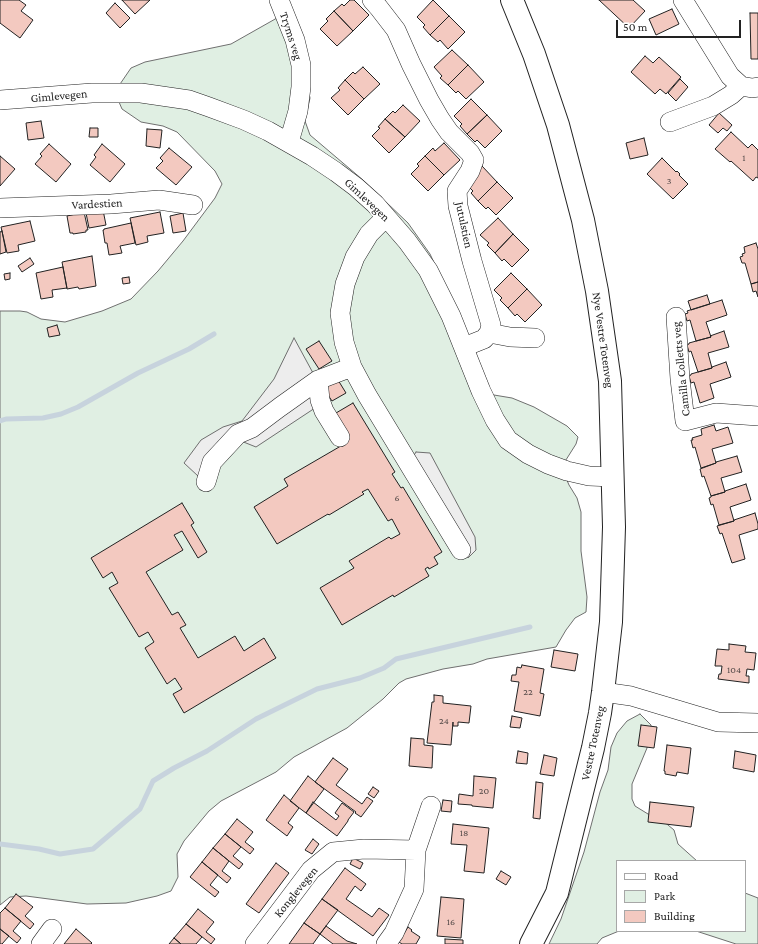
<!DOCTYPE html>
<style>
body{margin:0}
#map{position:relative;width:758px;height:944px;overflow:hidden;background:#fff;font-family:"Crimson Pro",serif}
canvas{display:block}
.legend{position:absolute;left:616px;top:860px;width:130px;height:72px;box-sizing:border-box;background:#fff;border:1px solid #a7a7a7;margin:0;padding:5px 7px;list-style:none;font-size:12px;color:#222}
.legend li{display:flex;align-items:center;gap:8px;height:20px}
.legend b{width:20px;border:1px solid #a7a7a7}
.scale{position:absolute;left:616px;top:20px;width:125px;height:18px;box-sizing:border-box;border:2px solid #222;border-top:0;padding-left:5px;font-size:12px;line-height:14px;white-space:nowrap;color:#222;-webkit-text-stroke:3px #fff;paint-order:stroke}
</style>
<div id="map">
<canvas width="758" height="944"></canvas>
<ul class="legend">
<li><b style="height:5px;background:#fff"></b>Road</li>
<li><b style="height:11px;background:#e0efe3"></b>Park</li>
<li><b style="height:11px;background:#f3c9c0"></b>Building</li>
</ul>
<div class="scale">50 m</div>
</div>
<script>
const context = document.querySelector('canvas').getContext('2d');
context.lineJoin = 'round';
function paint(path, color) { context.fillStyle = color; context.fill(path, 'evenodd'); }
const poly = rows => new Path2D(rows.map(r => 'M' + r).join(''));
function strokePath(path, color, width, dash) { context.strokeStyle = color; context.lineWidth = width; context.lineCap = dash ? 'butt' : 'round'; context.setLineDash(dash || []); context.stroke(path); }
function write(font, color, halo, rows, align = 'center') {
  context.font = font + ' "Crimson Pro",serif'; context.lineWidth = 3; context.setLineDash([]); context.textBaseline = 'middle'; context.strokeStyle = halo; context.fillStyle = color; for (const [text, x, y, turn = 0] of rows) {
    context.save(); context.translate(x, y); context.rotate((+turn || 0) * Math.PI / 180); context.textAlign = isNaN(turn) ? turn : align; if (halo) context.strokeText(text, 0, 0); context.fillText(text, 0, 0); context.restore();
  }
}
const green = poly([
 [277,18,307,84,310,98,305,121,310,135,363,180,408,223,430,254,453,303,482,393,512,398,534,407,567,426,578,437,576,444,564,463,563,471,569,485,577,498,581,512,581,551,587,597,586,612,575,618,566,630,556,647,487,659,473,664,443,669,406,679,399,683,383,699,347,728,294,757,276,772,221,801,209,811,184,841,177,854,178,877,171,891,157,896,126,903,87,904,26,896,10,897,0,905,0,311,20,311,27,312,41,319,65,322,102,311,131,299,158,271,183,241,215,198,222,184,215,171,177,132,163,126,141,122,122,109,119,102,118,87,131,68,145,62,231,44,277,18],
 [640,714,651,725,651,733,647,748,632,784,632,799,635,806,648,814,662,820,674,830,678,844,697,861,617,861,617,931,619,931,602,938,597,944,549,944,561,919,584,852,600,792,608,770,611,747,617,733,627,721,640,714],
 [745,893,758,898,758,944,736,944,696,931,745,931,745,893]
]);
paint(green, '#e0efe3');
strokePath(green, '#6f6f6f', 1);
const parking = poly([
 [294,338,313,373,315,408,256,447,231,437,198,476,184,463,201,440,223,427,242,421,274,379,294,338],
 [416,452,430,453,475,537,476,550,468,558,413,457,416,452]
]);
paint(parking, '#ededed');
strokePath(parking, '#6f6f6f', 1);
strokePath(poly([
 [0,421,6,419,43,418,61,414,78,407,138,373,189,349,214,334],
 [0,844,39,849,60,854,93,849,140,809,153,781,174,768,207,751,256,719,317,689,360,678,384,668,396,659,530,627]
]), '#c7d3dd', 5);
const building = poly([
 [0,0,19,0,26,5,21,11,33,20,20,38,0,23,0,0],
 [122,0,150,0,135,14,122,0],
 [350,0,354,0,369,15,353,31,334,11,342,4,344,6,350,0],
 [433,0,449,16,430,35,423,27,425,25,417,17,433,0],
 [599,0,633,0,645,11,629,28,599,0],
 [115,3,130,18,120,28,106,13,115,3],
 [672,9,679,24,656,35,649,19,672,9],
 [334,11,353,31,337,46,320,29,328,21,326,19,334,11],
 [750,13,758,13,758,59,751,59,750,13],
 [449,16,465,32,448,49,440,40,438,42,430,35,449,16],
 [452,50,468,65,448,85,440,78,442,76,434,67,452,50],
 [645,56,653,63,659,57,681,77,666,94,660,89,655,94,631,72,645,56],
 [468,65,484,82,466,99,458,91,456,93,448,85,468,65],
 [363,67,380,84,364,99,345,80,353,72,355,74,363,67],
 [680,79,688,87,676,101,668,93,680,79],
 [345,80,364,99,348,115,331,98,340,90,338,88,345,80],
 [471,99,487,115,467,134,460,126,462,124,454,116,471,99],
 [403,105,420,121,405,137,385,119,393,111,395,113,403,105],
 [719,113,732,125,727,131,723,128,718,133,709,125,719,113],
 [487,115,502,131,485,148,477,140,475,142,467,134,487,115],
 [385,119,405,137,389,153,372,136,380,128,378,127,385,119],
 [41,121,44,138,28,140,26,123,41,121],
 [90,128,98,128,98,137,89,137,90,128],
 [147,129,162,130,160,148,146,146,147,129],
 [731,132,748,148,752,144,758,150,758,178,756,177,753,181,731,161,730,162,715,149,731,132],
 [644,138,648,155,630,159,626,143,644,138],
 [444,143,460,160,444,175,425,156,433,148,435,151,444,143],
 [49,144,71,164,56,182,35,164,42,156,40,154,49,144],
 [102,144,125,164,110,182,90,165,96,157,94,155,102,144],
 [169,148,192,167,176,185,156,168,163,161,160,158,169,148],
 [0,156,15,169,0,186,0,156],
 [425,156,444,175,428,191,411,174,419,166,417,164,425,156],
 [662,158,676,172,677,171,680,174,679,175,688,184,673,199,647,174,662,158],
 [482,166,497,182,478,201,471,193,473,191,465,183,482,166],
 [497,182,513,198,496,215,488,207,486,209,478,201,497,182],
 [103,210,106,225,89,228,86,213,103,210],
 [84,212,88,230,86,230,86,232,73,234,73,233,70,233,67,216,84,212],
 [160,212,164,233,147,236,148,242,136,245,130,218,160,212],
 [183,213,186,231,173,233,170,216,183,213],
 [498,218,513,234,495,253,487,245,489,243,480,235,498,218],
 [30,221,35,241,18,245,19,251,7,253,1,227,30,221],
 [131,223,135,243,120,246,122,253,109,255,107,243,105,243,103,230,104,230,104,229,131,223],
 [2,231,6,252,0,254,0,232,2,231],
 [513,234,529,250,512,267,504,259,502,261,495,253,513,234],
 [756,243,758,249,758,282,751,284,745,263,742,263,740,257,743,256,742,254,745,253,744,247,756,243],
 [92,256,96,286,79,289,78,287,67,289,62,262,92,256],
 [30,258,34,264,22,272,18,266,30,258],
 [63,267,67,288,52,290,53,297,41,299,36,273,63,267],
 [10,273,10,279,5,280,4,274,10,273],
 [511,273,527,289,508,308,500,300,502,298,494,290,511,273],
 [129,277,130,283,123,284,122,278,129,277],
 [758,282,758,297,756,291,753,292,751,284,758,282],
 [527,289,542,305,525,322,517,314,515,316,508,308,527,289],
 [707,295,710,304,691,310,688,301,707,295],
 [722,300,727,315,706,322,711,337,696,341,690,320,687,321,685,314,688,313,687,311,722,300],
 [57,325,60,335,49,337,47,328,57,325],
 [724,331,729,347,708,353,712,368,698,372,691,351,689,352,687,345,689,344,689,343,711,337,710,336,724,331],
 [319,341,332,361,319,369,306,349,319,341],
 [726,362,731,377,710,384,714,398,700,403,694,382,691,383,689,376,691,375,691,374,712,368,712,367,726,362],
 [338,380,346,393,332,401,324,389,338,380],
 [353,403,395,472,392,474,401,488,403,487,442,552,434,557,438,564,429,569,428,567,425,569,429,576,394,597,393,595,342,625,320,588,354,568,349,561,389,537,391,539,400,534,392,519,388,521,368,489,362,492,364,494,329,515,328,514,277,544,254,507,288,486,284,479,346,443,336,413,353,403],
 [714,425,716,431,728,427,733,443,712,449,716,463,701,468,695,447,693,448,691,440,693,440,692,438,702,435,701,429,714,425],
 [737,456,742,472,721,478,725,492,711,496,704,476,702,477,700,469,716,463,716,462,737,456],
 [746,484,751,500,730,507,734,521,719,525,713,504,711,505,709,498,711,497,711,496,725,492,725,491,746,484],
 [182,503,194,523,191,525,207,552,198,558,182,531,174,535,183,550,146,572,172,615,178,612,186,625,180,628,198,658,235,636,244,651,264,638,276,658,184,713,173,694,182,689,175,678,167,684,145,648,154,642,148,632,139,637,109,588,118,583,112,572,103,578,91,558,182,503],
 [755,513,758,524,758,529,739,535,745,559,732,563,722,533,720,534,717,526,734,521,734,520,755,513],
 [729,644,746,646,745,652,756,653,754,670,747,669,746,676,749,676,749,683,718,679,719,674,721,674,722,666,715,666,717,649,729,650,729,644],
 [554,650,578,654,575,671,551,667,554,650],
 [522,665,544,669,540,693,544,694,540,716,514,711,519,682,511,681,512,675,516,675,517,667,521,668,522,665],
 [434,695,443,696,443,703,471,706,469,723,458,722,458,726,453,726,453,722,451,745,427,743,432,702,434,702,434,695],
 [512,716,522,718,520,728,510,727,512,716],
 [641,725,657,727,654,748,638,746,641,725],
 [411,738,424,739,424,745,433,746,432,768,409,766,411,738],
 [667,745,691,748,688,774,677,772,676,776,665,774,665,771,664,771,667,745],
 [518,751,528,753,527,764,516,763,518,751],
 [735,751,756,755,754,772,733,768,735,751],
 [544,755,557,758,554,776,540,774,544,755],
 [333,758,348,769,336,785,362,804,367,797,373,801,361,817,355,813,356,812,315,782,333,758],
 [308,776,324,789,306,813,290,801,308,776],
 [474,776,496,778,493,808,472,806,472,805,458,804,459,794,473,796,474,776],
 [536,782,543,783,540,819,533,818,536,782],
 [373,787,379,791,374,798,368,794,373,787],
 [284,795,299,808,288,823,293,827,287,836,266,820,284,795],
 [443,800,452,801,451,812,441,811,443,800],
 [313,802,336,820,339,816,335,813,342,803,354,812,348,820,348,821,337,836,306,813,313,802],
 [650,802,694,807,691,827,648,822,650,802],
 [237,819,253,832,245,842,254,849,250,854,225,834,237,819],
 [453,824,489,828,484,873,464,871,467,845,451,844,453,824],
 [225,834,241,847,233,856,243,864,239,869,213,848,225,834],
 [313,839,319,844,312,854,305,850,313,839],
 [213,848,229,861,222,871,231,878,227,883,202,862,213,848],
 [353,858,363,863,360,869,350,864,353,858],
 [202,862,218,875,210,885,219,892,215,897,190,877,202,862],
 [276,863,289,873,259,913,246,904,276,863],
 [345,868,366,884,361,891,355,886,346,899,372,917,379,908,389,915,373,936,322,899,345,868],
 [501,871,511,877,506,885,496,879,501,871],
 [16,894,33,907,25,916,34,924,30,929,5,908,16,894],
 [441,897,464,899,461,938,437,936,441,897],
 [322,899,338,910,320,934,304,923,322,899],
 [5,908,21,921,13,931,21,938,17,943,0,929,0,913,5,908],
 [198,909,214,922,206,932,215,939,211,944,186,924,198,909],
 [304,923,320,934,313,944,289,944,304,923],
 [186,924,202,937,196,944,181,944,174,938,186,924],
 [326,926,347,941,357,944,333,944,320,934,326,926],
 [408,927,412,930,411,931,420,937,416,944,402,944,399,942,408,927],
 [0,929,9,936,2,944,0,944,0,929],
 [76,929,92,943,91,944,64,944,76,929],
 [174,938,181,944,169,944,174,938],
 [445,939,463,940,463,944,445,944,445,939]
]);
paint(building, '#f3c9c0');
strokePath(building, '#222', 1);
const minor = poly([
 [279,0,295,40,301,65,301,87,298,111,289,142],
 [372,0,379,8,396,30,411,64,429,100,440,119,449,132,470,153,474,160,470,171,457,191,458,206,472,261,491,325,489,333,484,339,464,347],
 [741,86,752,88,758,87],
 [0,100,92,93,141,93,189,100,209,107,244,120,268,131,312,156,336,172,356,187,375,204,407,241,428,270,451,316,481,391,495,420,508,440,528,454,548,464,567,471,589,476,613,477],
 [670,122,713,106,731,95,741,86,730,76,683,0],
 [0,208,111,204,159,200,193,205],
 [386,217,369,234,355,257,345,284,340,313,344,342,352,367,367,395,461,550],
 [676,317,680,379,685,421,716,413,758,416],
 [489,333,510,337,535,338],
 [318,380,320,400,324,411,340,437],
 [206,482,212,462,238,434,252,428,280,407,318,380,352,367],
 [603,692,631,696,718,722,758,723],
 [41,944,52,929],
 [255,944,311,870,333,852,364,849,416,850],
 [386,944,394,933,414,889,416,850,431,806]
]);
const major = poly([
 [512,0,534,54,558,125,583,220,597,291,610,381,614,527,611,622,603,692,600,713,593,748,557,893,531,944]
]);
strokePath(minor, '#222', 20);
strokePath(major, '#222', 24);
strokePath(minor, '#fff', 19);
strokePath(major, '#fff', 22);
write('10px', '#564c4a', null, [
 ["1",744,158],
 ["3",669,181],
 ["6",397,498],
 ["104",734,670],
 ["22",528,692],
 ["24",444,721],
 ["20",484,791],
 ["18",464,833],
 ["16",451,922]
]);
write('12px', '#222', '#fff', [
 ["Tryms veg",291,36,72],
 ["Gimlevegen",59,96,-5],
 ["Gimlevegen",367,200,43],
 ["Vardestien",97,204,-3],
 ["Jutulstien",464,225,78],
 ["Nye Vestre Totenveg",603,340,82],
 ["Camilla Colletts veg",681,369,-96],
 ["Vestre Totenveg",593,743,-78],
 ["Konglevegen",296,892,-51]
]);
</script>
